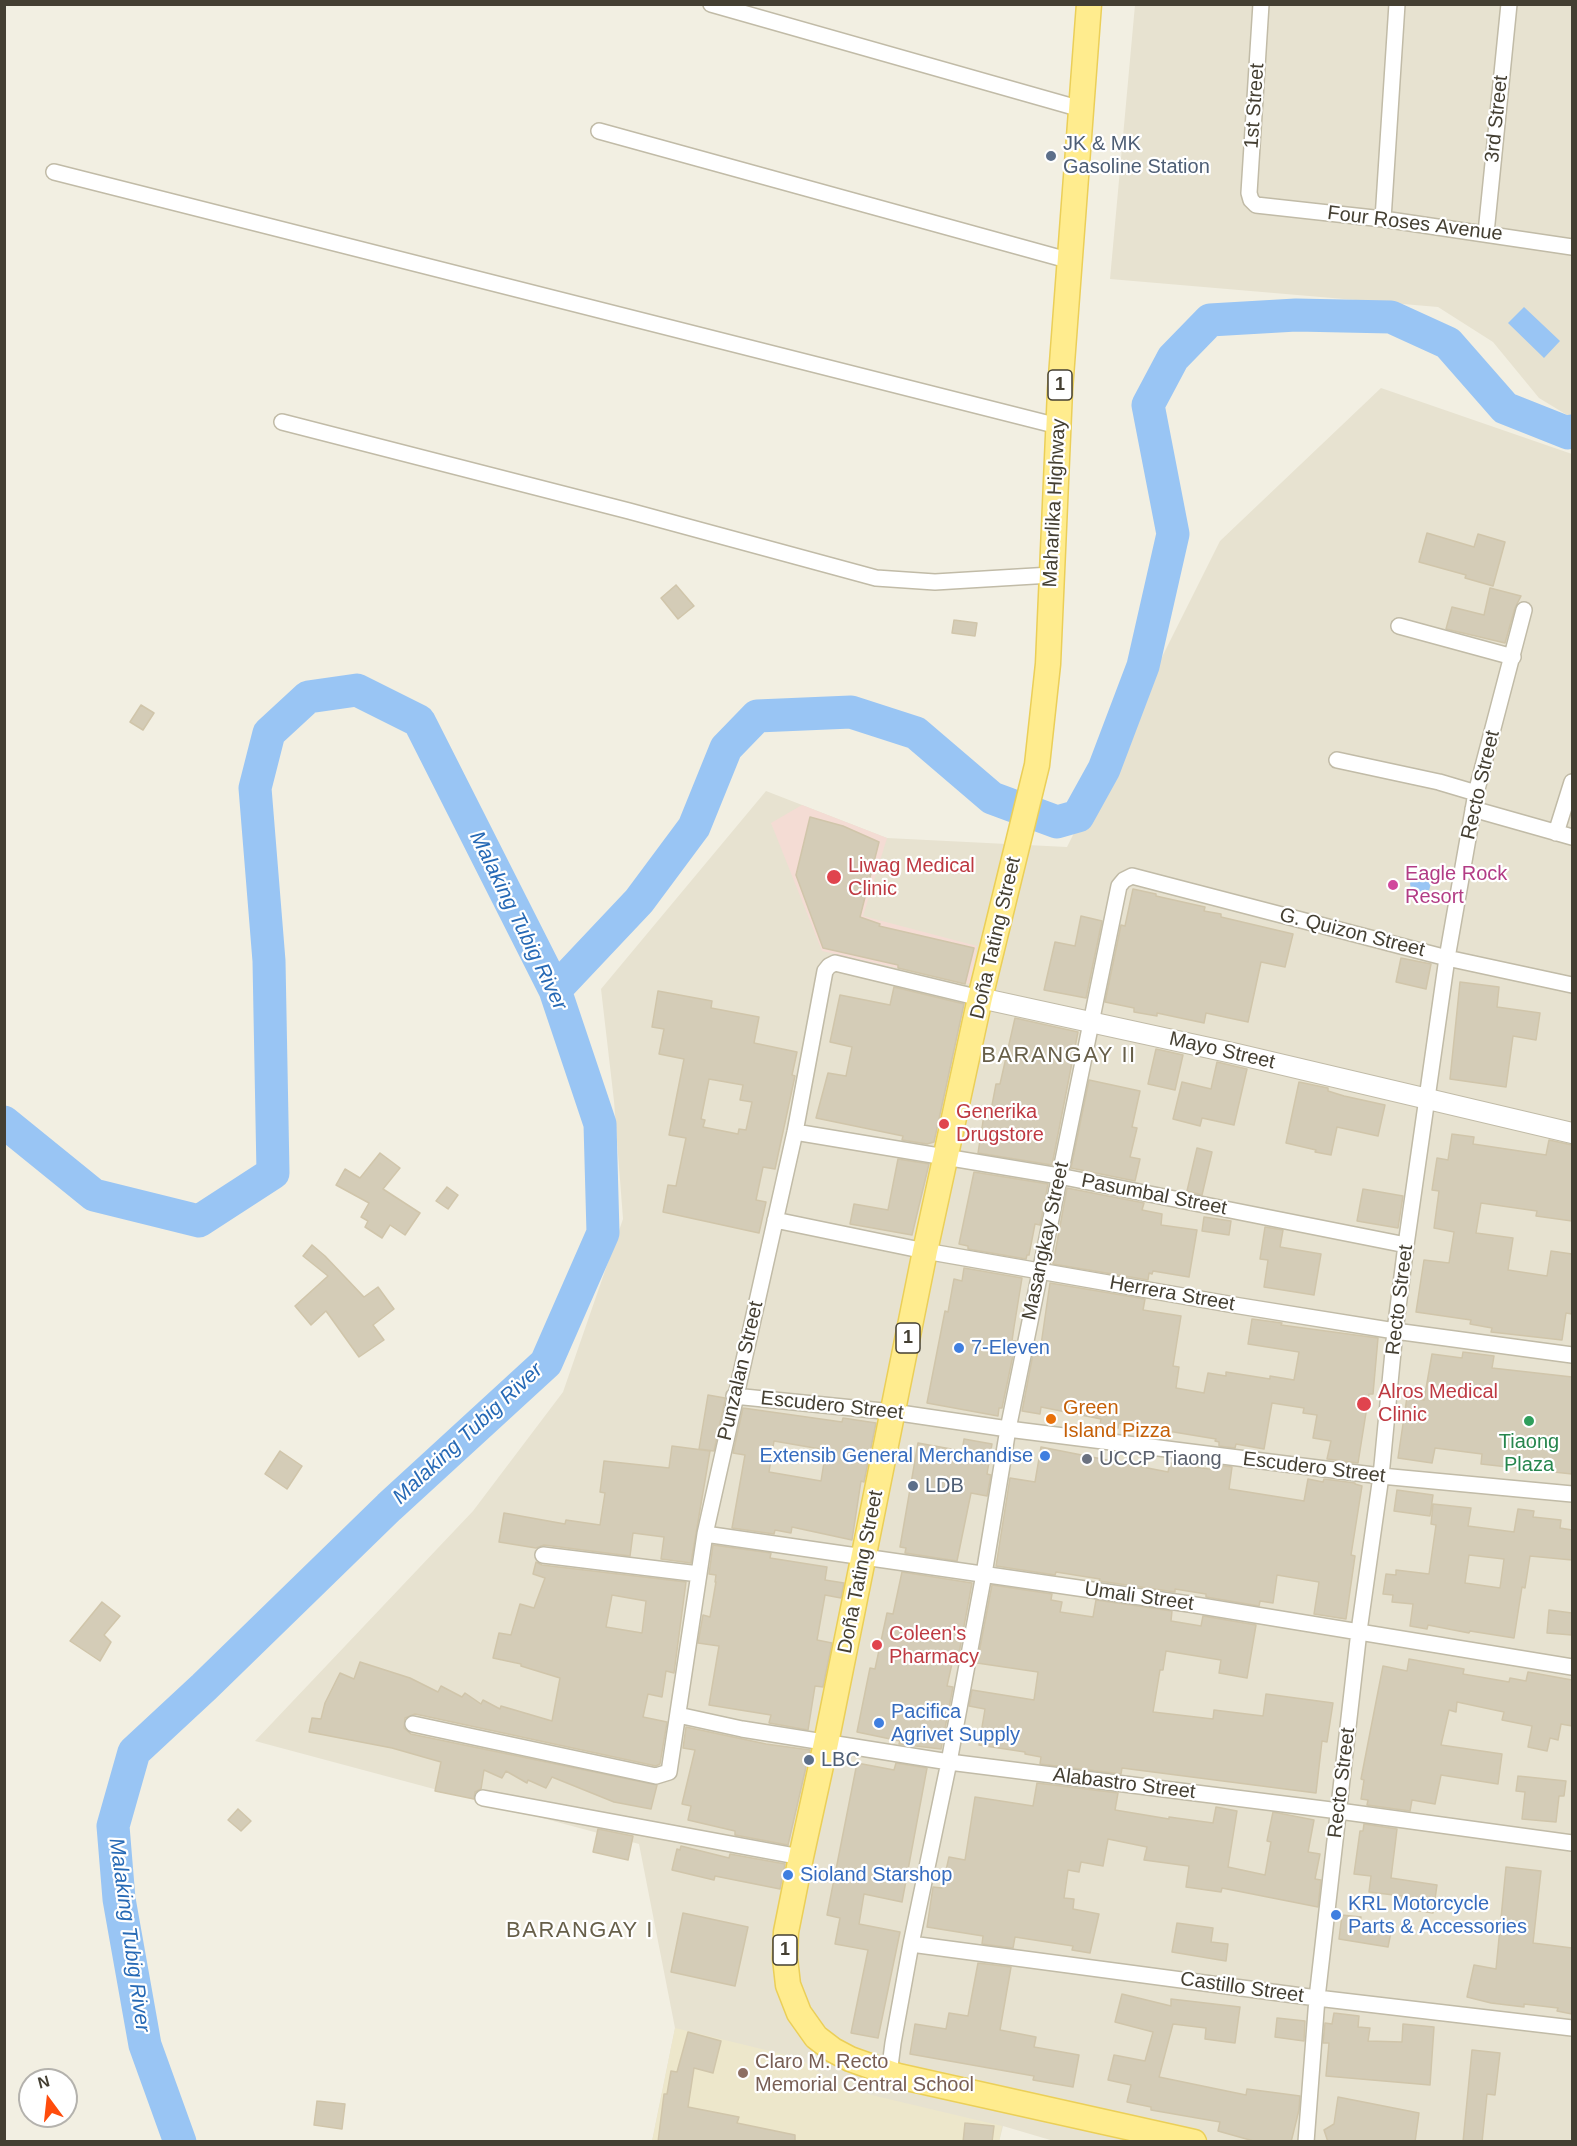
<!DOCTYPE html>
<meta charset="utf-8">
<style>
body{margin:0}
#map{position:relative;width:1577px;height:2146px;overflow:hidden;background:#f2efe2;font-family:Arial,sans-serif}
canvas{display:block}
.frame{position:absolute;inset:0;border:6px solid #443f32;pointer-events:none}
.north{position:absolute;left:18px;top:2068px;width:60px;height:60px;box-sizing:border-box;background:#fff;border:2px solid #b4b2ad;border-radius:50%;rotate:345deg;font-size:16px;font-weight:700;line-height:24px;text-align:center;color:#443f32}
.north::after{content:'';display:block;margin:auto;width:21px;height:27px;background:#ff4c0c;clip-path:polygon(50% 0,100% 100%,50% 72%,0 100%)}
</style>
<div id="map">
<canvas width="1577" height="2146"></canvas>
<div class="frame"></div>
<div class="north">N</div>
</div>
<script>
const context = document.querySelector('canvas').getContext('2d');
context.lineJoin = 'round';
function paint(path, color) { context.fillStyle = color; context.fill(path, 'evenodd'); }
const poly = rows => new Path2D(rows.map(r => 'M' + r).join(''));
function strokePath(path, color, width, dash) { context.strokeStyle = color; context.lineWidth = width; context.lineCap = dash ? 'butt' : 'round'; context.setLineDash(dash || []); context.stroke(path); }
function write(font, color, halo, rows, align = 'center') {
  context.font = font + ' Arial,sans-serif'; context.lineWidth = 4.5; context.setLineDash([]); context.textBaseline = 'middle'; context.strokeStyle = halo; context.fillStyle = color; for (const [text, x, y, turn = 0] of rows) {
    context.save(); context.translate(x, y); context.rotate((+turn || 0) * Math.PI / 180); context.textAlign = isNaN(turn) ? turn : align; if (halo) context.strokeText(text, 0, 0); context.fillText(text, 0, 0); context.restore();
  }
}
paint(poly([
 [1135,5,1572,5,1572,418,1539,398,1493,342,1438,307,1110,279],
 [1381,388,1572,454,1572,2141,1057,2142,1003,2126,999,2142,652,2141,675,2028,639,1844,255,1741,473,1511,563,1392,623,1219,614,1101,601,989,766,791,887,838,1067,847,1220,541]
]), '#e7e2d0');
paint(poly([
 [675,2028,799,2058,842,2088,1002,2126,999,2142,652,2142]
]), '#ede7cb');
paint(poly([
 [802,805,887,838,863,916,977,946,970,984,822,951,771,823]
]), '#f4dcd4');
paint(poly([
 [1524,307,1560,341,1544,358,1508,323],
 [1421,870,1434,871,1426,903,1412,897,1410,883]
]), '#99c5f4');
strokePath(poly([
 [555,990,639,901,694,827,726,748,757,716,851,712,916,733,992,798,1057,822,1078,816,1104,769,1143,666,1173,534,1148,405,1173,358,1210,320,1296,315,1391,317,1448,343,1505,408,1568,433,1572,431],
 [4,1122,94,1195,199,1221,273,1173,269,961,255,788,269,733,308,697,357,690,419,721,555,990,600,1124,603,1233,546,1363,389,1507,204,1687,134,1752,113,1826,119,1899,145,2045,180,2142]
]), '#99c5f4', 33);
const building = poly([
 [1427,533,1474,547,1478,534,1505,542,1493,586,1465,578,1466,575,1419,562,1427,533],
 [676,585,694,606,678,619,661,598,676,585],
 [1490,588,1521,596,1515,608,1505,643,1446,629,1452,607,1484,615,1490,588],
 [954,620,977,623,975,636,952,633,954,620],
 [141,705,154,713,143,730,130,722,141,705],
 [810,817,843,826,879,842,860,917,880,924,879,926,974,948,965,984,898,968,898,965,823,948,796,875,810,817],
 [1133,889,1156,894,1156,896,1205,907,1204,911,1221,914,1221,917,1293,934,1285,967,1261,962,1248,1022,1206,1013,1204,1023,1157,1013,1157,1016,1134,1012,1134,1008,1105,1002,1121,925,1125,926,1133,889],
 [1081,916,1102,921,1086,998,1044,990,1055,942,1075,946,1081,916],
 [1401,958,1431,964,1426,989,1396,982,1401,958],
 [1460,982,1499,987,1497,1007,1540,1013,1536,1040,1513,1036,1506,1087,1450,1079,1460,982],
 [894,987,964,1004,934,1142,927,1144,902,1140,903,1136,816,1118,828,1073,846,1076,852,1047,830,1042,840,995,890,1005,894,987],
 [658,991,712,1001,711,1008,759,1017,754,1043,797,1052,792,1075,795,1076,775,1169,763,1167,756,1200,766,1202,759,1233,663,1212,668,1185,676,1186,686,1138,669,1135,684,1059,659,1054,664,1029,652,1027,658,991],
 [709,1079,743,1085,740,1100,752,1102,746,1130,739,1129,738,1134,703,1127,705,1120,701,1119,709,1079],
 [1015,1018,1078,1032,1052,1165,978,1153,984,1115,990,1116,996,1084,1000,1084,1015,1018],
 [1156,1049,1183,1055,1175,1090,1148,1084,1156,1049],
 [1217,1062,1247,1069,1234,1125,1202,1118,1200,1126,1173,1119,1182,1082,1211,1089,1217,1062],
 [1089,1080,1140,1091,1132,1127,1137,1128,1130,1157,1140,1159,1135,1181,1071,1168,1089,1080],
 [1299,1082,1328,1088,1328,1091,1344,1096,1385,1105,1378,1136,1337,1127,1331,1155,1315,1152,1316,1150,1286,1143,1299,1082],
 [1452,1134,1474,1137,1473,1144,1546,1155,1549,1140,1572,1145,1572,1221,1536,1216,1537,1211,1481,1203,1476,1233,1513,1238,1508,1270,1547,1276,1551,1251,1572,1254,1572,1314,1566,1313,1562,1340,1491,1332,1492,1328,1470,1324,1471,1320,1416,1312,1424,1260,1449,1263,1454,1232,1434,1228,1439,1191,1432,1190,1437,1158,1448,1160,1452,1134],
 [1197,1148,1212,1152,1202,1195,1187,1191,1197,1148],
 [380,1153,400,1168,383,1189,420,1213,405,1235,390,1225,382,1238,365,1227,368,1221,361,1217,369,1203,336,1185,345,1169,360,1178,380,1153],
 [898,1159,929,1164,912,1235,850,1224,854,1204,888,1210,898,1159],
 [974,1172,1048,1184,1040,1225,1035,1224,1029,1255,1027,1255,1026,1259,968,1249,968,1246,959,1244,974,1172],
 [447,1187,458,1195,448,1209,436,1201,447,1187],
 [1067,1188,1144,1203,1142,1210,1162,1214,1161,1225,1197,1230,1189,1277,1153,1271,1152,1274,1149,1273,1148,1280,1053,1264,1067,1188],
 [1363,1189,1403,1196,1398,1228,1357,1221,1363,1189],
 [1204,1217,1231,1221,1229,1235,1202,1231,1204,1217],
 [1265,1227,1283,1230,1280,1247,1321,1254,1314,1295,1264,1287,1268,1260,1260,1259,1265,1227],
 [312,1245,325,1256,364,1297,378,1287,394,1309,373,1325,384,1340,359,1357,326,1311,311,1325,295,1306,328,1276,303,1256,312,1245],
 [964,1268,1022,1278,1014,1327,1012,1341,1016,1341,1002,1408,999,1408,998,1416,927,1403,945,1311,948,1312,954,1279,962,1281,964,1268],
 [1050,1283,1145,1299,1143,1310,1181,1316,1173,1366,1179,1367,1176,1388,1204,1393,1208,1373,1226,1376,1226,1372,1270,1379,1270,1376,1294,1380,1299,1352,1248,1344,1252,1319,1282,1323,1281,1325,1378,1338,1373,1394,1369,1394,1358,1463,1327,1459,1331,1441,1313,1438,1317,1415,1303,1413,1304,1408,1272,1403,1264,1449,1236,1444,1235,1448,1219,1446,1219,1442,1215,1441,1216,1439,1119,1423,1118,1428,1100,1425,1101,1419,1041,1407,1040,1414,1022,1411,1035,1344,1041,1345,1050,1283],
 [1463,1352,1494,1356,1492,1368,1572,1377,1572,1474,1481,1464,1482,1454,1435,1448,1432,1463,1398,1458,1407,1397,1424,1400,1432,1354,1462,1358,1463,1352],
 [708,1395,725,1398,725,1400,714,1451,699,1449,708,1395],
 [743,1408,842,1422,843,1418,876,1423,864,1482,861,1481,852,1540,792,1527,791,1533,775,1530,774,1534,732,1528,745,1455,733,1453,743,1408],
 [774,1441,826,1450,821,1481,769,1472,774,1441],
 [964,1439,992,1444,987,1474,991,1475,987,1496,971,1493,957,1561,905,1553,906,1548,900,1547,918,1443,962,1451,964,1439],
 [672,1446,710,1451,691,1563,661,1559,664,1537,633,1533,630,1556,544,1545,536,1548,499,1542,504,1513,565,1524,566,1520,600,1525,605,1493,600,1492,604,1461,669,1468,672,1446],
 [1041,1447,1168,1472,1170,1463,1215,1470,1216,1465,1232,1467,1229,1489,1304,1501,1308,1479,1323,1482,1324,1479,1355,1483,1355,1484,1362,1486,1351,1555,1355,1556,1346,1619,1314,1614,1319,1582,1277,1575,1273,1603,1260,1601,1259,1606,1206,1597,1206,1594,1175,1589,1175,1592,1099,1581,1100,1579,1056,1572,1055,1575,996,1566,1010,1478,1035,1482,1041,1447],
 [280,1451,302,1466,287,1489,265,1474,280,1451],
 [1397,1490,1433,1495,1430,1516,1394,1511,1397,1490],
 [1433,1504,1471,1508,1468,1526,1514,1532,1518,1509,1534,1511,1533,1517,1561,1520,1560,1528,1572,1530,1572,1560,1530,1556,1525,1588,1522,1587,1514,1638,1470,1631,1469,1633,1428,1625,1427,1629,1410,1626,1413,1604,1392,1602,1393,1595,1383,1594,1386,1574,1396,1575,1396,1570,1429,1574,1436,1525,1431,1524,1433,1504],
 [1469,1555,1504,1559,1500,1588,1465,1583,1469,1555],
 [713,1545,771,1553,770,1558,827,1567,825,1580,844,1583,841,1598,825,1595,817,1640,832,1643,823,1687,815,1686,808,1730,769,1723,771,1715,709,1705,719,1646,698,1643,703,1615,710,1617,716,1582,715,1582,716,1575,709,1574,713,1545],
 [536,1562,542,1565,686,1582,674,1673,666,1671,662,1697,648,1694,643,1717,667,1722,660,1764,656,1766,415,1714,405,1718,404,1728,411,1734,657,1785,651,1809,614,1802,552,1777,546,1788,528,1780,527,1783,506,1771,502,1778,484,1770,481,1789,475,1792,474,1799,435,1791,441,1762,392,1748,309,1732,312,1718,321,1719,325,1703,340,1673,354,1679,360,1662,410,1678,438,1692,441,1686,462,1697,465,1693,481,1704,483,1700,500,1709,501,1706,552,1721,560,1678,521,1666,521,1664,493,1658,499,1633,511,1635,520,1604,534,1608,545,1578,533,1574,536,1562],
 [612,1595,646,1601,642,1633,606,1627,612,1595],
 [902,1572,972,1583,958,1659,953,1659,947,1686,953,1687,941,1749,899,1744,900,1741,857,1732,870,1668,875,1669,887,1613,893,1614,902,1572],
 [992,1585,1052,1594,1051,1600,1062,1602,1060,1612,1093,1617,1096,1600,1172,1611,1171,1621,1201,1626,1203,1616,1256,1625,1247,1678,1219,1673,1221,1660,1166,1651,1163,1670,1160,1670,1153,1712,1213,1719,1214,1710,1263,1716,1266,1694,1333,1703,1327,1742,1322,1741,1316,1793,1122,1768,1121,1774,1040,1764,1041,1757,1025,1754,1025,1752,979,1745,985,1709,969,1706,972,1690,1034,1700,1038,1672,977,1663,992,1585],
 [102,1602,120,1616,104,1635,111,1642,100,1661,70,1641,102,1602],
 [1549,1610,1572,1613,1572,1635,1547,1633,1549,1610],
 [1409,1659,1464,1669,1463,1674,1509,1682,1510,1678,1526,1681,1528,1672,1572,1680,1572,1726,1561,1724,1558,1740,1550,1738,1547,1751,1528,1747,1532,1726,1502,1720,1504,1712,1457,1702,1456,1712,1449,1710,1441,1745,1502,1754,1498,1784,1441,1775,1435,1804,1412,1800,1410,1811,1367,1805,1368,1800,1361,1799,1364,1780,1361,1779,1383,1666,1407,1671,1409,1659],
 [686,1727,766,1744,810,1750,788,1845,735,1835,735,1831,688,1820,691,1806,682,1804,695,1750,683,1748,686,1727],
 [857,1763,894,1770,896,1763,927,1768,902,1902,864,1894,859,1924,900,1932,878,2038,851,2033,868,1950,835,1944,840,1918,827,1915,857,1763],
 [1518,1776,1566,1781,1564,1796,1559,1796,1556,1822,1522,1819,1525,1792,1516,1791,1518,1776],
 [1037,1783,1118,1793,1115,1810,1169,1819,1169,1817,1213,1823,1216,1807,1237,1811,1228,1867,1265,1875,1271,1842,1267,1841,1273,1812,1314,1820,1308,1852,1320,1854,1315,1879,1321,1880,1318,1907,1222,1888,1221,1892,1186,1887,1189,1866,1144,1860,1147,1847,1108,1839,1103,1866,1081,1862,1079,1872,1068,1870,1064,1898,1074,1899,1073,1909,1099,1914,1090,1953,1072,1950,1073,1946,1015,1937,1013,1948,982,1944,983,1936,927,1927,933,1887,942,1888,949,1857,965,1860,975,1797,1033,1806,1037,1783],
 [238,1809,251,1821,241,1831,228,1820,238,1809],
 [1364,1824,1397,1829,1391,1878,1437,1885,1433,1913,1400,1908,1402,1896,1369,1892,1371,1876,1354,1874,1360,1831,1363,1831,1364,1824],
 [598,1829,633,1836,628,1860,593,1852,598,1829],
 [681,1846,729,1858,730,1854,785,1864,780,1889,715,1876,714,1880,672,1870,677,1849,680,1850,681,1846],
 [1506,1867,1541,1871,1533,1943,1572,1948,1572,2014,1557,2011,1558,2008,1524,2004,1524,2007,1491,2003,1467,1997,1474,1965,1496,1969,1506,1867],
 [683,1913,748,1927,735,1986,671,1972,683,1913],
 [1342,1915,1361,1917,1360,1922,1392,1927,1388,1947,1339,1939,1342,1915],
 [1177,1923,1213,1928,1211,1942,1228,1944,1226,1961,1172,1952,1177,1923],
 [978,1963,1011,1967,1000,2030,1036,2037,1034,2047,1079,2055,1073,2087,1033,2080,1034,2076,910,2054,915,2024,946,2029,949,2013,968,2016,978,1963],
 [1122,1994,1171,2006,1171,1999,1240,2007,1235,2043,1205,2039,1206,2028,1173,2024,1159,2077,1246,2095,1247,2089,1300,2096,1299,2110,1291,2142,1257,2142,1218,2131,1220,2122,1151,2110,1151,2107,1127,2102,1131,2085,1108,2080,1114,2055,1145,2061,1153,2032,1115,2022,1122,1994],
 [1334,2013,1359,2016,1358,2027,1370,2028,1368,2041,1402,2042,1403,2024,1434,2027,1430,2085,1326,2076,1329,2043,1323,2043,1325,2023,1332,2024,1334,2013],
 [1277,2018,1305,2021,1304,2041,1275,2037,1277,2018],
 [688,2032,721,2041,713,2073,694,2068,688,2107,739,2117,737,2123,795,2135,795,2142,658,2142,664,2094,667,2094,671,2071,677,2072,688,2032],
 [1472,2050,1500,2053,1495,2095,1487,2094,1482,2142,1463,2142,1472,2050],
 [1338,2097,1419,2113,1415,2142,1328,2142,1324,2130,1334,2124,1338,2097],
 [317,2101,345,2104,342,2129,314,2125,317,2101],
 [965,2123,994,2126,992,2142,963,2142,965,2123]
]);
paint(building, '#d4ccb7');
strokePath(building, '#d0c5aa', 1.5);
const minor = poly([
 [711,4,1081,109],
 [1261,4,1249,193,1251,200,1256,205,1383,219,1572,247],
 [599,131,1071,261],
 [54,172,1058,426],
 [1383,219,1397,4],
 [1486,233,1509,4],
 [282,422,629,511,876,578,935,582,1051,575],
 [1399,626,1513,657],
 [1337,760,1439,782,1476,793],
 [1473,809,1572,837],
 [1556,833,1572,782],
 [795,1132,1059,1176,1406,1245],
 [775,1220,925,1251,1240,1306,1395,1331,1572,1355],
 [734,1396,893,1412,1008,1429,1381,1476,1572,1494],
 [705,1534,1189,1604,1572,1667],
 [543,1555,699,1574],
 [678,1715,742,1729,949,1762,1339,1811,1572,1843],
 [413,1724,656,1776,669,1772,705,1534,795,1132,825,971,829,966,835,963,980,998],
 [483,1798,801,1857],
 [911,1944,1317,1998,1572,2028],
 [889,2074,893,2043,911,1944,949,1762,984,1574,1008,1429,1119,886,1124,880,1132,876,1447,958,1572,985],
 [1306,2142,1317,1998,1359,1631,1381,1476,1395,1331,1406,1245,1447,958,1476,793,1524,610]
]);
const tertiary = poly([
 [980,998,1237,1054,1572,1133]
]);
const primary = poly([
 [1089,4,1060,390,1048,664,1037,765,980,998,925,1251,826,1743,801,1857,786,1932,785,1958,788,1985,799,2013,816,2037,833,2050,850,2059,898,2076,1194,2142]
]);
strokePath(minor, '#c1bba7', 18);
strokePath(tertiary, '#c1bba7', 22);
strokePath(primary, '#ebcf58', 27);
strokePath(minor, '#fff', 15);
strokePath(tertiary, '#fff', 20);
strokePath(primary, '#ffec8e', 24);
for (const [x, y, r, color] of [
 [1051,156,6,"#5c6f8a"],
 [834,877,8,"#e0444e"],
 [1393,885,6,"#d1479c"],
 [944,1124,6,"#e0444e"],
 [959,1348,6,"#3f7fe0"],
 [1364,1404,8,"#e0444e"],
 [1051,1419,6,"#e8710a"],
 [1529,1421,6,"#2e9e5b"],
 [1045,1456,6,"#3f7fe0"],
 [1087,1459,6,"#6b7280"],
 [913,1486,6,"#5c6f8a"],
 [877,1645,6,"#e0444e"],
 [879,1723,6,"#3f7fe0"],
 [809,1760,6,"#5c6f8a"],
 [788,1875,6,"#3f7fe0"],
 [1336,1915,6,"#3f7fe0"],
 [743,2073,6,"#8d6e63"]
]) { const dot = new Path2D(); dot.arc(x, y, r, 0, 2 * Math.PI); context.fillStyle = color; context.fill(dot); strokePath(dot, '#fff', 2); }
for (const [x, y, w] of [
 [1060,385,24],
 [908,1338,24],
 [785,1950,24]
]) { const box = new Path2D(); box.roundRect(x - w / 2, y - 15, w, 30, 4.5); context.fillStyle = '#fff'; context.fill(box); strokePath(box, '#443f32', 1.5); }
write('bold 18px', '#443f32', null, [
 ["1",1060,385],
 ["1",908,1338],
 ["1",785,1950]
]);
write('20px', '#443f32', '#fff', [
 ["1st Street",1255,106,-86],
 ["3rd Street",1497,119,-84],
 ["Four Roses Avenue",1415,224,7],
 ["Maharlika Highway",1055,503,-87],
 ["Recto Street",1481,785,-77],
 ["G. Quizon Street",1352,933,14],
 ["Doña Tating Street",996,938,-77],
 ["Mayo Street",1222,1051,13],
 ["Pasumbal Street",1154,1195,11],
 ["Masangkay Street",1046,1241,-78],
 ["Herrera Street",1172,1294,10],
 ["Recto Street",1400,1300,-83],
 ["Punzalan Street",741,1371,-77],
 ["Escudero Street",832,1406,6],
 ["Escudero Street",1314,1468,7],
 ["Doña Tating Street",861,1572,-79],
 ["Umali Street",1139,1597,8],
 ["Recto Street",1342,1783,-83],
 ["Alabastro Street",1124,1784,7],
 ["Castillo Street",1242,1988,8]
]);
write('20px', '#4e5e75', '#fff', [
 ["JK & MK",1063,144],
 ["Gasoline Station",1063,167],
 ["LDB",925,1486],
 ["LBC",821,1760]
], 'left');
write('20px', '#be3a42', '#fff', [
 ["Liwag Medical",848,866],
 ["Clinic",848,889],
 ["Generika",956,1112],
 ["Drugstore",956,1135],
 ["Alros Medical",1378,1392],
 ["Clinic",1378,1415],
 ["Coleen's",889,1634],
 ["Pharmacy",889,1657]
], 'left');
write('20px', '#b23c85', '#fff', [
 ["Eagle Rock",1405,874],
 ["Resort",1405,897]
], 'left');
write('20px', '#366cbe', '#fff', [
 ["7-Eleven",971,1348],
 ["Extensib General Merchandise",1033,1456,"right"],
 ["Pacifica",891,1712],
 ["Agrivet Supply",891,1735],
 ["Sioland Starshop",800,1875],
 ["KRL Motorcycle",1348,1904],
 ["Parts & Accessories",1348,1927]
], 'left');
write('20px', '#c56008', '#fff', [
 ["Green",1063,1408],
 ["Island Pizza",1063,1431]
], 'left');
write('20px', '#27864d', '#fff', [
 ["Tiaong",1529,1442],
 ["Plaza",1529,1465]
]);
write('20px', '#5b616d', '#fff', [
 ["UCCP Tiaong",1099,1459]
], 'left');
write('20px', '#785e54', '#fff', [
 ["Claro M. Recto",755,2062],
 ["Memorial Central School",755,2085]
], 'left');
write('italic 21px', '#2669b5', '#fff', [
 ["Malaking Tubig River",518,921,64],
 ["Malaking Tubig River",468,1434,-43],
 ["Malaking Tubig River",129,1935,82]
]);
context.letterSpacing = '1.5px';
write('22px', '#675f49', '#fff', [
 ["BARANGAY II",1059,1056],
 ["BARANGAY I",580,1931]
]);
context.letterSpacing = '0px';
</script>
